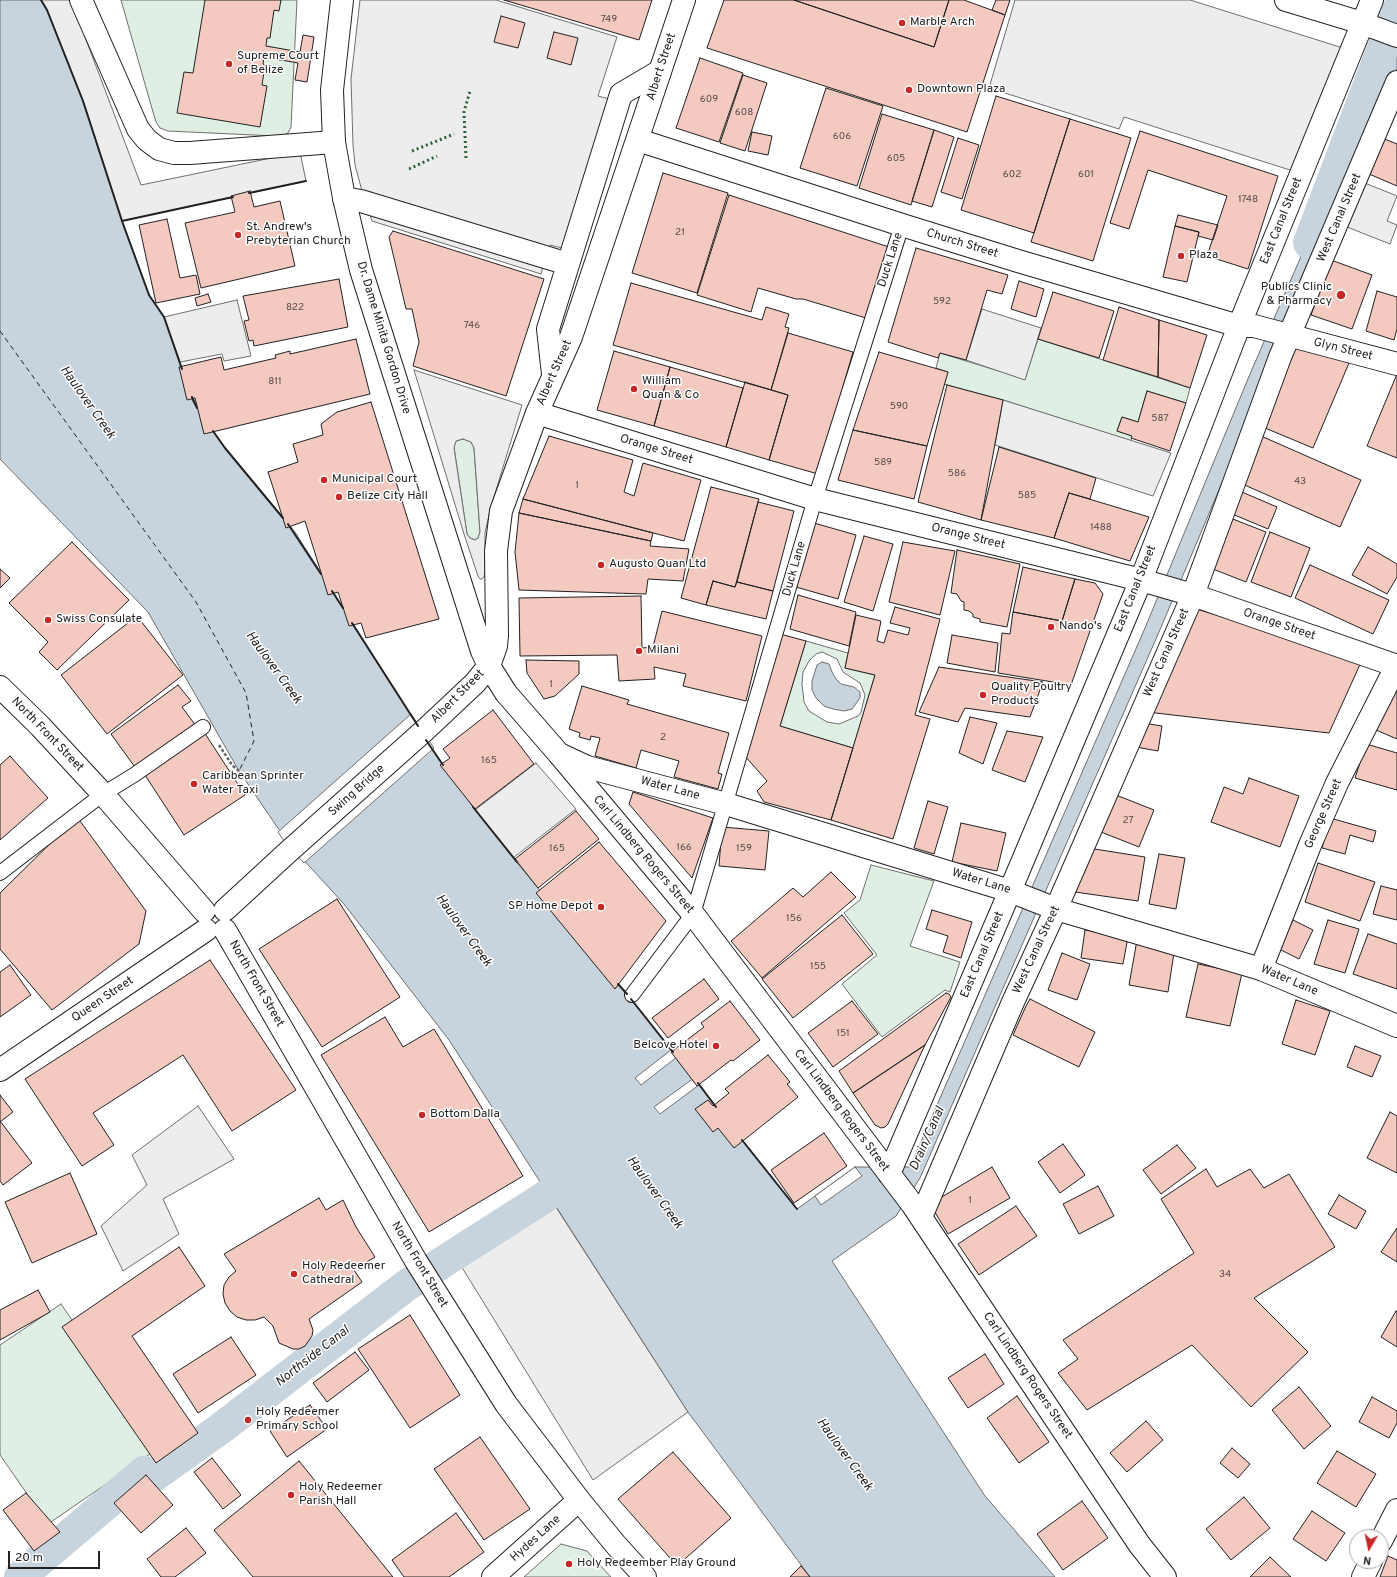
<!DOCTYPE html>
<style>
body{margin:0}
#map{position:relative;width:1397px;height:1577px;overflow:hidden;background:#fff;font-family:Overpass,sans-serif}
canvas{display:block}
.north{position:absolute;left:1349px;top:1529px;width:40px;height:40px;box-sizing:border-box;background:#fff;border:1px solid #a7a7a7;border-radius:50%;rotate:189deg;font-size:11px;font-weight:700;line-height:16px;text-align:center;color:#222}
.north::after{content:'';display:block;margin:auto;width:14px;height:18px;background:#c62828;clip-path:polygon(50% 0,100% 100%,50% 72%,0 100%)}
.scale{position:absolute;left:8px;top:1551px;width:92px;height:18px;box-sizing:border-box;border:2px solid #222;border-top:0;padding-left:5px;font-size:12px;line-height:14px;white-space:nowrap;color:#222;-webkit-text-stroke:3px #fff;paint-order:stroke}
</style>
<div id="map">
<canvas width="1397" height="1577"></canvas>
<div class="north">N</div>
<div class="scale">20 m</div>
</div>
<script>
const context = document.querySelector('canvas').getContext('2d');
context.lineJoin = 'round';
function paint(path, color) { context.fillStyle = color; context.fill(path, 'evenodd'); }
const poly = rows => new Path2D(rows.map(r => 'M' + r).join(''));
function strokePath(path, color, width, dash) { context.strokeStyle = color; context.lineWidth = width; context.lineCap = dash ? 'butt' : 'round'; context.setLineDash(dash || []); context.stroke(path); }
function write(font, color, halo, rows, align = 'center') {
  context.font = font + ' Overpass,sans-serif'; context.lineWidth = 3; context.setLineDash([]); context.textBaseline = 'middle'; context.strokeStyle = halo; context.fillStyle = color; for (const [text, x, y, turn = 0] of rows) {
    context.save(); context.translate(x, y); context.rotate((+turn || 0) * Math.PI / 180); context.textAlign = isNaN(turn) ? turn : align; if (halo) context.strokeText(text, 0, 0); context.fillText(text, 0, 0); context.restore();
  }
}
const green = poly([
 [121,0,297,0,291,127,288,133,284,135,275,136,168,131,160,128,156,122,153,112,121,0],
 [1038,339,1190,388,1186,403,1147,391,1138,422,1122,417,1117,431,1132,436,1131,441,1003,400,947,385,944,384,948,372,936,368,940,353,1025,379,1038,339],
 [463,439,471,442,474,448,480,532,478,538,475,540,470,538,467,534,454,447,456,441,463,439],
 [806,641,848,653,845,668,875,675,853,748,780,726,806,641],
 [822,652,837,659,843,672,860,683,865,695,861,712,858,716,839,724,827,722,809,711,804,702,802,684,803,672,809,661,816,654,822,652],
 [871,865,934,881,910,946,960,962,950,992,945,990,882,1037,842,984,877,955,844,913,860,900,871,865],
 [61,1304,160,1447,48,1524,0,1455,0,1345,61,1304],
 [561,1544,587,1551,611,1577,524,1577,561,1544]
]);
paint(green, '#e0efe3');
strokePath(green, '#6f6f6f', 1);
const parking = poly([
 [41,0,71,0,141,185,300,152,306,181,122,221,83,101,47,10,41,0],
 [360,0,496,0,617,37,598,96,613,100,566,249,550,245,541,274,372,221,365,202,355,165,353,145,351,79,360,0],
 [1015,0,1190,0,1343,48,1293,171,1124,117,1119,129,989,88,1015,0],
 [1355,179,1397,196,1387,221,1397,225,1390,244,1337,223,1355,179],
 [237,300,251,356,224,361,222,354,180,362,164,317,237,300],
 [982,309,1041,328,1025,380,966,360,982,309],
 [414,370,522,405,490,510,485,533,485,571,484,577,482,579,480,579,478,576,464,534,414,370],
 [463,439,471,442,474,448,480,532,478,538,475,540,470,538,467,534,454,448,456,441,463,439],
 [1003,400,1171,453,1153,496,995,445,1003,400],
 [536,763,576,809,513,858,475,810,536,763],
 [198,1106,234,1159,163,1199,179,1234,123,1271,101,1226,147,1185,132,1155,198,1106],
 [552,1201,688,1412,593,1480,458,1261,552,1201]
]);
paint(parking, '#ededed');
strokePath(parking, '#6f6f6f', 1);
const water = poly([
 [0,0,41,0,47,10,83,101,122,221,149,295,164,317,193,402,225,448,295,532,438,758,475,810,513,858,629,997,797,1209,855,1167,910,1167,1145,628,1250,374,1397,35,1397,68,1159,632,920,1178,896,1216,832,1261,985,1496,1055,1577,810,1577,688,1412,449,1040,344,904,288,843,239,771,148,612,0,459,0,0],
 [822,662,829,664,832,672,836,679,841,684,854,687,860,692,860,698,852,709,844,711,833,709,824,706,816,698,812,690,812,681,817,665,822,662]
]);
paint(water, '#c7d3dd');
strokePath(water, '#6f6f6f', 1);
const pier = poly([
 [411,714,434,748,304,863,286,844,278,832,411,714],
 [671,1050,677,1057,641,1085,635,1078,671,1050],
 [694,1078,699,1085,660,1114,654,1107,694,1078],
 [855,1167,862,1176,821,1205,815,1196,855,1167]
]);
paint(pier, '#fff');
strokePath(pier, '#6f6f6f', 1);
strokePath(poly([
 [1309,243,1397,11],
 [20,1577,144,1472,154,1476,220,1429,407,1285,584,1172]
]), '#c7d3dd', 32);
strokePath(poly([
 [0,331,196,602,246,693,254,741,239,771]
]), '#222', 1, [5, 4]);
const building = poly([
 [205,0,281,0,279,11,274,10,270,38,267,38,266,46,300,52,303,35,314,37,307,82,295,80,298,63,264,57,263,64,265,65,262,85,267,86,260,127,177,113,184,72,193,73,205,0],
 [504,0,652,0,639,40,504,0],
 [724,0,794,0,934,47,949,0,964,0,1005,15,967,132,707,48,724,0],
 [794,0,949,0,934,47,794,0],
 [996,0,1010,0,1005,15,992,10,996,0],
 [501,16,525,23,518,48,494,42,501,16],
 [554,32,578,38,571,65,547,58,554,32],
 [700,58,743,73,719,142,676,128,700,58],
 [743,75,767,83,745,151,720,143,743,75],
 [826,88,883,106,857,186,800,168,826,88],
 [996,96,1070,119,1034,233,961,210,996,96],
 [882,114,934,130,911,205,859,188,882,114],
 [1070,119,1131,138,1093,261,1031,242,1070,119],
 [934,130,954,137,932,207,912,201,934,130],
 [1140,131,1278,176,1248,269,1207,256,1227,196,1148,170,1129,229,1110,223,1140,131],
 [752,132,772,136,768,155,748,151,752,132],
 [1377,136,1397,144,1397,186,1362,171,1377,136],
 [958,138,979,145,962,199,941,192,958,138],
 [663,173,728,193,697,293,632,273,663,173],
 [250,191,254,207,280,201,295,266,201,288,185,223,235,212,231,196,250,191],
 [729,195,889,247,866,318,803,299,796,299,758,288,751,312,697,295,729,195],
 [1178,215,1218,225,1213,240,1198,236,1199,232,1175,226,1178,215],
 [167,219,180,278,196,275,200,294,156,303,139,225,167,219],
 [1175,226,1199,232,1187,282,1163,277,1175,226],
 [393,231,544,279,506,396,413,366,419,342,412,309,406,309,389,237,393,231],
 [916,248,1008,275,1002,294,987,290,966,360,940,353,938,358,888,342,916,248],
 [1331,260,1372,275,1352,329,1311,315,1331,260],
 [339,279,348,327,254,346,253,340,249,341,244,321,249,320,243,296,339,279],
 [1019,281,1044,289,1036,317,1011,309,1019,281],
 [631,283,762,320,766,307,789,314,785,327,789,328,771,390,613,345,631,283],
 [1377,291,1397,297,1397,329,1394,340,1366,331,1377,291],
 [1053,292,1114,311,1099,358,1038,339,1053,292],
 [208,294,211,302,197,306,195,298,208,294],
 [1119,307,1159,320,1158,377,1103,360,1119,307],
 [1159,320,1207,335,1190,388,1158,377,1159,320],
 [788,333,853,352,818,474,769,460,788,395,771,390,788,333],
 [356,339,370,394,204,434,195,398,187,400,179,367,221,357,224,370,276,358,275,355,290,351,290,354,356,339],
 [1298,341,1352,356,1313,448,1265,428,1298,341],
 [614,351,670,367,654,426,597,410,614,351],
 [879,352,948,372,927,446,853,430,879,352],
 [670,367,743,388,726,447,654,426,670,367],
 [1397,374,1397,458,1367,446,1397,374],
 [745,382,788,395,769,460,726,447,745,382],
 [947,385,1003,400,981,520,918,502,947,385],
 [1147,391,1186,403,1170,451,1131,438,1132,436,1117,431,1122,417,1138,422,1147,391],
 [371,402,439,619,366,638,361,623,349,626,338,592,328,595,305,521,286,528,268,472,298,462,293,444,323,435,321,424,337,412,371,402],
 [853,430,927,446,914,499,838,480,853,430],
 [549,436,633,460,624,492,634,496,643,463,701,480,684,541,523,499,549,436],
 [1261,436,1361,480,1340,527,1240,483,1261,436],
 [999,447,1096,478,1090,499,1069,493,1054,538,981,520,999,447],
 [711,487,759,499,735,587,713,581,706,605,681,598,711,487],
 [1235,489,1277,507,1268,529,1225,511,1235,489],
 [1069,493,1149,517,1130,561,1054,538,1069,493],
 [523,499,653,533,651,541,519,513,523,499],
 [758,502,794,511,773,591,737,582,758,502],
 [519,513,651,541,650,546,689,549,683,581,648,579,646,594,519,590,515,552,519,513],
 [1220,514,1266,532,1246,582,1200,564,1220,514],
 [814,523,856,535,838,599,796,587,814,523],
 [1270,532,1310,548,1291,597,1251,582,1270,532],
 [864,536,893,544,873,611,844,602,864,536],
 [72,542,129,600,57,670,39,652,48,642,9,603,72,542],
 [903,542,955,551,940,615,889,602,903,542],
 [1368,547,1397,564,1397,577,1387,594,1352,575,1368,547],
 [957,550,1020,564,1007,627,980,622,980,619,973,617,973,614,969,611,964,610,964,602,961,601,957,594,951,593,957,550],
 [1310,565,1389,600,1373,634,1295,598,1310,565],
 [1023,567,1075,579,1062,621,1013,612,1023,567],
 [0,569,10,578,0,588,0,569],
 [1075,579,1095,583,1103,594,1071,685,998,673,1002,633,1010,634,1013,612,1062,621,1075,579],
 [713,581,735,587,737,582,773,591,766,619,706,605,713,581],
 [798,595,856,612,849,646,790,629,798,595],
 [641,596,642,648,653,647,662,611,762,636,746,701,683,686,686,674,654,667,655,679,619,681,617,655,520,656,519,598,641,596],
 [895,607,940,619,915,715,930,719,893,839,831,820,875,675,845,668,856,615,881,621,877,641,884,643,888,630,908,635,910,628,890,623,895,607],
 [1190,607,1362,660,1329,733,1147,712,1190,607],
 [137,616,183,675,107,734,61,675,137,616],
 [780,634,806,641,780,726,853,748,831,820,764,802,757,791,767,781,744,755,780,634],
 [952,635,998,643,995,672,947,663,952,635],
 [526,660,579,661,579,674,555,696,544,699,527,673,526,660],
 [939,667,1043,682,1030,717,965,708,958,722,919,712,939,667],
 [1397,682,1397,739,1376,730,1397,682],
 [178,685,191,701,182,707,196,726,137,770,111,734,178,685],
 [582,686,629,700,627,704,729,733,718,773,722,774,718,789,674,777,679,761,641,750,636,768,595,756,600,738,591,736,590,740,579,737,580,733,569,729,582,686],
 [493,710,534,764,475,809,440,765,450,758,443,749,493,710],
 [970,717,997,723,983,764,959,753,970,717],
 [1130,721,1162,726,1158,751,1125,745,1130,721],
 [1007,731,1043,737,1025,782,992,770,1007,731],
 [204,732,245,795,184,835,143,772,204,732],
 [1366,744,1397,753,1397,790,1355,778,1366,744],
 [10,756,48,798,0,840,0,765,10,756],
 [1249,778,1299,796,1280,847,1211,822,1224,787,1243,794,1249,778],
 [633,792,713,818,692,878,629,804,633,792],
 [1116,795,1154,810,1139,847,1101,832,1116,795],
 [928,801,948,807,934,854,914,848,928,801],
 [576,811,599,839,538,888,515,859,576,811],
 [77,817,146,911,139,944,52,1010,0,949,0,893,77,817],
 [1330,818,1376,831,1373,842,1350,835,1345,854,1322,848,1330,818],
 [961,823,1006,833,997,871,952,862,961,823],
 [722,827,769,831,765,870,719,866,722,827],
 [599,842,666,921,615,989,536,893,599,842],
 [1082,847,1145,857,1138,901,1075,892,1082,847],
 [1159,854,1185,858,1176,909,1149,904,1159,854],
 [1318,863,1375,882,1360,921,1305,902,1318,863],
 [831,872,856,897,762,978,731,941,793,888,803,897,831,872],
 [1381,886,1397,890,1397,920,1373,914,1381,886],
 [337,899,400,997,322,1047,259,949,337,899],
 [932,910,972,922,961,958,943,952,948,936,926,929,932,910],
 [842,915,873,954,793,1018,762,979,842,915],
 [1293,920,1313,930,1299,959,1279,949,1293,920],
 [1328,920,1359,929,1345,973,1314,964,1328,920],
 [1085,930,1128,937,1123,964,1081,958,1085,930],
 [1368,934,1397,944,1397,989,1353,974,1368,934],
 [1137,940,1175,946,1168,992,1129,985,1137,940],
 [1062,953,1090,964,1077,1000,1048,990,1062,953],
 [210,960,296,1090,232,1131,183,1055,93,1113,114,1145,82,1166,25,1079,210,960],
 [1198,964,1242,973,1230,1026,1186,1017,1198,964],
 [10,965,31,995,0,1017,0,972,10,965],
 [704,979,719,999,668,1038,652,1018,704,979],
 [946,993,949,994,951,997,925,1045,853,1093,839,1071,946,993],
 [1030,999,1095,1032,1079,1067,1013,1035,1026,1006,1030,999],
 [1296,1000,1330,1011,1315,1055,1282,1044,1296,1000],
 [730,1001,760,1040,733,1061,731,1060,697,1086,671,1052,704,1027,701,1023,730,1001],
 [852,1001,878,1034,833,1067,808,1033,852,1001],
 [385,1017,403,1047,434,1029,523,1176,429,1232,321,1055,385,1017],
 [925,1045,888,1124,885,1127,881,1128,875,1125,853,1093,925,1045],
 [1355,1046,1381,1056,1372,1077,1347,1067,1355,1046],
 [768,1055,790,1082,787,1084,798,1097,734,1148,718,1128,713,1132,695,1109,708,1100,713,1106,729,1093,725,1089,768,1055],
 [0,1095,13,1112,0,1122,0,1095],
 [1390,1112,1397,1116,1397,1173,1367,1158,1390,1112],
 [0,1121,32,1163,3,1185,0,1181,0,1121],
 [824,1133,847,1166,794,1203,771,1170,824,1133],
 [1063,1144,1085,1175,1060,1193,1038,1162,1063,1144],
 [1177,1145,1196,1168,1161,1194,1143,1170,1177,1145],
 [992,1167,1010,1198,948,1234,930,1204,992,1167],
 [1206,1169,1217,1187,1250,1169,1264,1188,1289,1174,1335,1247,1254,1298,1308,1352,1251,1407,1192,1345,1087,1410,1058,1373,1078,1359,1063,1340,1194,1253,1161,1199,1206,1169],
 [70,1173,97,1234,32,1263,5,1202,70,1173],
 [1098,1186,1114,1216,1079,1234,1063,1204,1098,1186],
 [1339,1195,1366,1211,1356,1229,1328,1214,1339,1195],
 [319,1198,326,1210,343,1200,356,1227,375,1257,354,1270,362,1282,309,1319,313,1330,312,1336,305,1346,299,1349,293,1349,279,1343,273,1326,264,1317,255,1320,246,1320,237,1317,230,1311,225,1303,223,1294,224,1285,229,1277,236,1271,224,1254,319,1198],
 [1016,1206,1037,1236,979,1275,958,1244,1016,1206],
 [1397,1228,1397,1262,1381,1252,1397,1228],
 [179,1247,205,1286,132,1336,198,1433,156,1463,62,1327,179,1247],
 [38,1290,50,1312,0,1340,0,1310,38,1290],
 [1396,1311,1397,1312,1397,1347,1381,1337,1396,1311],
 [410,1315,460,1395,410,1428,358,1349,410,1315],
 [231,1337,256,1375,198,1413,173,1374,231,1337],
 [355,1352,369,1370,327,1402,313,1383,355,1352],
 [985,1354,1004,1384,968,1408,948,1378,985,1354],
 [1299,1387,1331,1426,1304,1449,1272,1410,1299,1387],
 [1017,1396,1049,1442,1019,1463,987,1418,1017,1396],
 [1372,1397,1397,1411,1397,1423,1389,1438,1359,1422,1372,1397],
 [310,1405,327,1429,287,1457,270,1431,310,1405],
 [1146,1421,1163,1440,1127,1472,1110,1453,1146,1421],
 [480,1437,530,1509,484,1540,434,1469,480,1437],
 [1232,1448,1250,1464,1238,1478,1220,1463,1232,1448],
 [1337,1451,1376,1474,1356,1507,1317,1483,1337,1451],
 [673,1452,731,1518,677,1566,618,1499,673,1452],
 [212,1458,241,1495,223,1509,194,1472,212,1458],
 [299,1461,393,1577,253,1577,214,1530,299,1461],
 [146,1475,173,1505,141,1533,114,1503,146,1475],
 [26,1493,60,1532,34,1551,3,1510,26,1493],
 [1244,1497,1270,1528,1231,1560,1206,1529,1244,1497],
 [1082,1501,1108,1538,1063,1570,1037,1534,1082,1501],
 [1312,1511,1345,1533,1326,1561,1293,1539,1312,1511],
 [456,1513,484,1552,449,1577,404,1577,392,1560,456,1513],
 [186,1528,206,1553,175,1577,161,1577,147,1559,186,1528],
 [1388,1556,1397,1560,1397,1577,1380,1577,1388,1556],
 [1270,1557,1291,1577,1250,1577,1270,1557],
 [801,1566,810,1577,790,1577,801,1566]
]);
paint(building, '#f3c9c0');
strokePath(building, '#222', 1);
const lane = poly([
 [0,873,103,794,134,775,203,727],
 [632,995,693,914,815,499,902,225]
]);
const street = poly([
 [81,0,138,129,147,140,159,149,174,153,190,153,334,142],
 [1286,0,1362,23,1397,36],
 [638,140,902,225,1018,261,1239,326,1254,326,1397,364],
 [344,198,361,201,568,264],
 [553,374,548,329,621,94,660,71],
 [559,754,693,914,912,1204,1139,1544,1165,1577],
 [1261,969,1310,845,1337,783,1397,665],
 [889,1174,1010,891,1141,580,1239,326,1372,0],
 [921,1217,1013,1002,1056,909,1193,595,1280,357,1397,82],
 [1381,1541,1397,1510],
 [493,1577,579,1500],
 [1363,1577,1371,1561]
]);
const secondary = poly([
 [342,0,332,90,334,142,344,198,361,270,482,651,489,666,506,693,559,754,587,767,726,804,1010,891,1056,909,1261,969,1397,1026],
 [537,413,815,499,1141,580,1193,595,1397,666],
 [0,687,40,726,103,794,204,911],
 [225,910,288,852,425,730,475,683,489,666,496,646,497,635,496,551,501,511,537,413,571,337,684,0],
 [225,930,416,1261,506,1404,579,1500,616,1545,645,1577],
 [0,1070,206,930]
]);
strokePath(lane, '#222', 16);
strokePath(street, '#222', 24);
strokePath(secondary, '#222', 24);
strokePath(poly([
 [219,745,232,765,239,771]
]), '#646464', 2.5, [3, 2]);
strokePath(lane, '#fff', 14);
strokePath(street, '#fff', 22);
strokePath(secondary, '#fff', 22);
strokePath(poly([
 [412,151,454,134],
 [466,158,464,112,470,91],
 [409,169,437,156]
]), '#2f5e38', 3, [2, 3]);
strokePath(poly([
 [41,0,47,10,83,101,122,221,149,295,164,317,182,369],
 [249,193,306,181],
 [122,221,233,197],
 [192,397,197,408],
 [213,431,225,448,283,518],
 [288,524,321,574],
 [332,591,343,608],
 [352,623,418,726],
 [426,740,443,765],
 [473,807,517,862],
 [618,984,627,994],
 [631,999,673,1052],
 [698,1083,716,1107],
 [742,1140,797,1209]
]), '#222', 2);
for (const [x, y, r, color] of [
 [902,23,4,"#c62828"],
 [229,64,4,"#c62828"],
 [909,90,4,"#c62828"],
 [238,235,4,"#c62828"],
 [1181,256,4,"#c62828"],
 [1341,295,5,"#c62828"],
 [634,389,4,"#c62828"],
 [324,480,4,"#c62828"],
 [339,497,4,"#c62828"],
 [601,565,4,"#c62828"],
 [48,620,4,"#c62828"],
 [1051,627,4,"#c62828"],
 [639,651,4,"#c62828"],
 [983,695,4,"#c62828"],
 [194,784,4,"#c62828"],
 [601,907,4,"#c62828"],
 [716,1046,4,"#c62828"],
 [422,1115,4,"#c62828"],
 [294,1274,4,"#c62828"],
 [248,1420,4,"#c62828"],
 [291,1495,4,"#c62828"],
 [569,1564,4,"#c62828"]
]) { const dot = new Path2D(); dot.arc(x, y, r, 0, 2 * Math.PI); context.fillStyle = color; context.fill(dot); strokePath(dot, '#fff', 1.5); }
write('10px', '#564c4a', null, [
 ["749",609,20],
 ["609",709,100],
 ["608",744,113],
 ["606",842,137],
 ["605",896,159],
 ["602",1012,175],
 ["601",1086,175],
 ["1748",1248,200],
 ["21",680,233],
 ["592",942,302],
 ["822",295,308],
 ["746",472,326],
 ["811",275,382],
 ["590",899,407],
 ["587",1160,419],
 ["589",883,463],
 ["586",957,474],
 ["43",1300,482],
 ["1",577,486],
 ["585",1027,496],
 ["1488",1101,528],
 ["1",551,685],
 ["2",663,738],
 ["165",489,761],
 ["27",1128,821],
 ["166",684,848],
 ["165",557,849],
 ["159",744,849],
 ["156",794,919],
 ["155",818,967],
 ["151",843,1034],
 ["1",970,1201],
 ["34",1225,1275]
]);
write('12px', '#222', '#fff', [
 ["Marble Arch",910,23],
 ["Supreme Court",237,57],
 ["of Belize",237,71],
 ["Downtown Plaza",917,90],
 ["St. Andrew's",246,228],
 ["Prebyterian Church",246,242],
 ["Plaza",1189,256],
 ["Publics Clinic",1332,288,"right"],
 ["& Pharmacy",1332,302,"right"],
 ["William",642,382],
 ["Quan & Co",642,396],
 ["Municipal Court",332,480],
 ["Belize City Hall",347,497],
 ["Augusto Quan Ltd",609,565],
 ["Swiss Consulate",56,620],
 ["Nando's",1059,627],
 ["Milani",647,651],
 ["Quality Poultry",991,688],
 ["Products",991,702],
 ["Caribbean Sprinter",202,777],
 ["Water Taxi",202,791],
 ["SP Home Depot",593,907,"right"],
 ["Belcove Hotel",708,1046,"right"],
 ["Bottom Dalla",430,1115],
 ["Holy Redeemer",302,1267],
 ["Cathedral",302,1281],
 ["Holy Redeemer",256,1413],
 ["Primary School",256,1427],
 ["Holy Redeemer",299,1488],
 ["Parish Hall",299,1502],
 ["Holy Redeember Play Ground",577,1564]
], 'left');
write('12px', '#222', '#fff', [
 ["Albert Street",662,67,-72],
 ["West Canal Street",1340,218,-67],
 ["East Canal Street",1282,221,-68],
 ["Church Street",962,244,17],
 ["Duck Lane",891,260,-72],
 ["Dr. Dame Minita Gordon Drive",383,338,73],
 ["Glyn Street",1343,350,14],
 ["Albert Street",555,373,-66],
 ["Orange Street",656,450,17],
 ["Orange Street",968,537,14],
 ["Duck Lane",795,569,-74],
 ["East Canal Street",1136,589,-68],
 ["Orange Street",1279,625,19],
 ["West Canal Street",1167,653,-66],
 ["Albert Street",458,697,-45],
 ["North Front Street",47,735,46],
 ["Water Lane",670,789,15],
 ["Swing Bridge",357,791,-42],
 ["George Street",1324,814,-66],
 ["Carl Lindberg Rogers Street",643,855,50],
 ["Water Lane",981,882,17],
 ["West Canal Street",1037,950,-65],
 ["East Canal Street",983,955,-67],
 ["Water Lane",1289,981,23],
 ["North Front Street",256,984,60],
 ["Queen Street",103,1000,-34],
 ["Carl Lindberg Rogers Street",841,1111,53],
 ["North Front Street",419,1265,59],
 ["Carl Lindberg Rogers Street",1027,1376,56],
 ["Hydes Lane",536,1539,-42]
]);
write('italic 13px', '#222', '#fff', [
 ["Haulover Creek",87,403,55],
 ["Haulover Creek",273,668,54],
 ["Haulover Creek",463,931,54],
 ["Drain/Canal",928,1139,-66],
 ["Haulover Creek",654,1193,54],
 ["Northside Canal",313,1357,-38],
 ["Haulover Creek",844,1455,54]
]);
</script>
